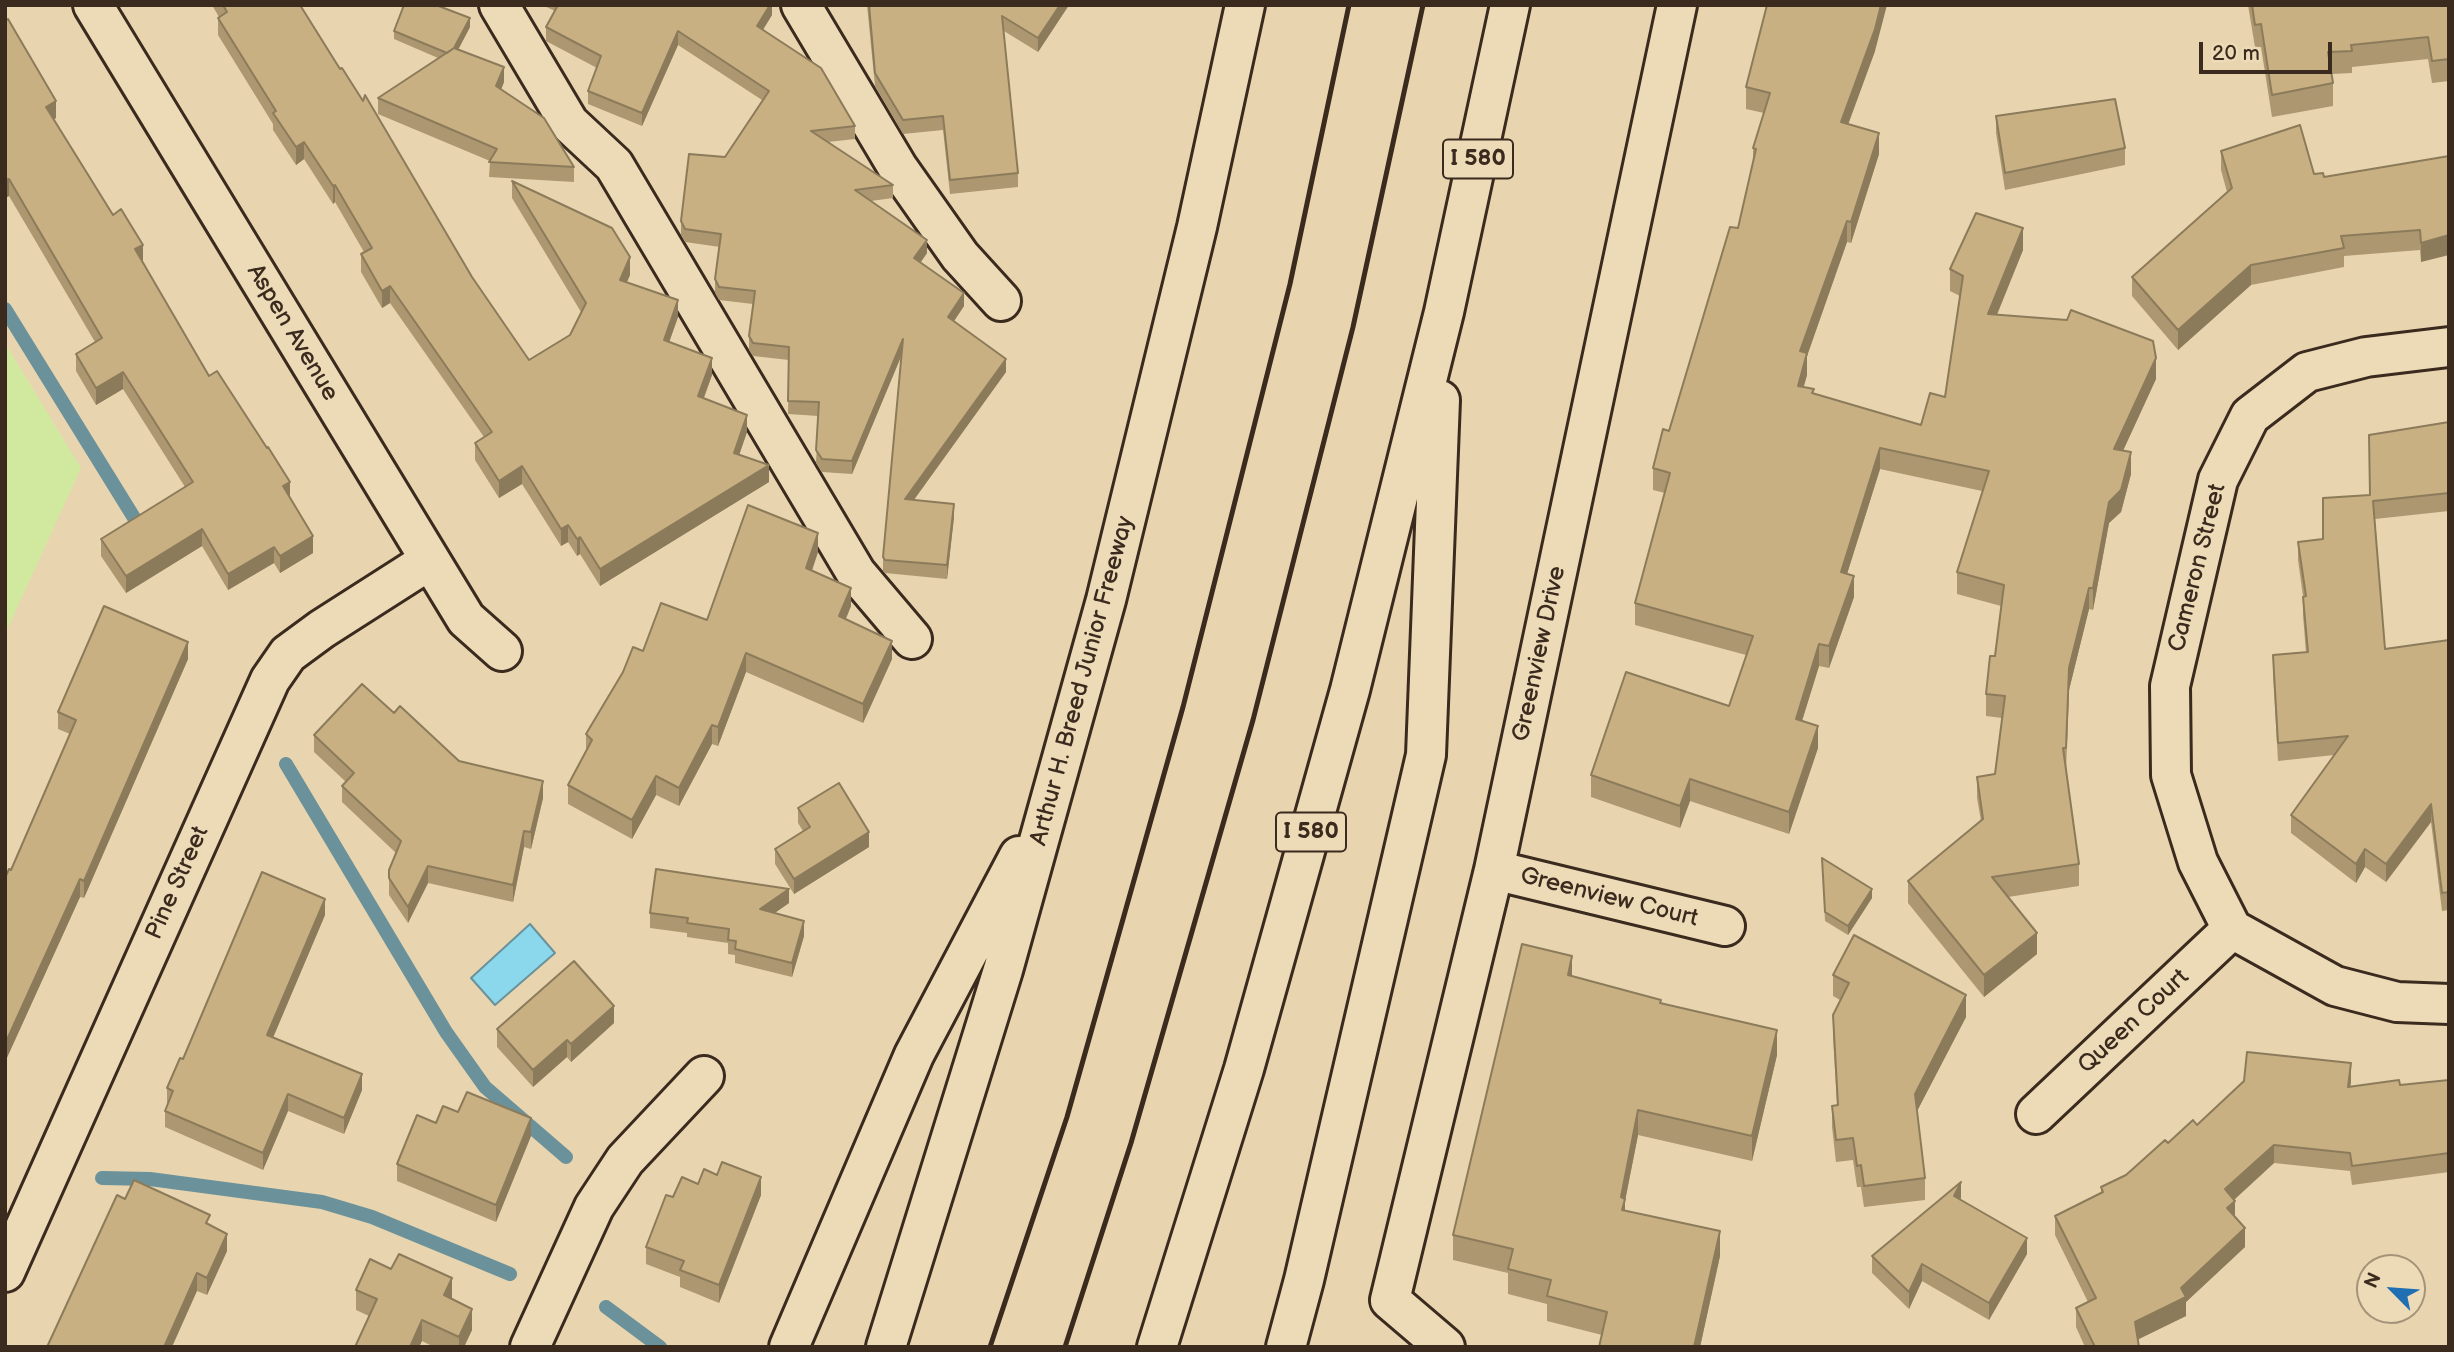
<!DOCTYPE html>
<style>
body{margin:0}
#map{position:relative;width:2454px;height:1352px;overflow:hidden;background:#e8d5af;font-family:"Balsamiq Sans",sans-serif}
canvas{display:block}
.frame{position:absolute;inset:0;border:7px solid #3b2a1e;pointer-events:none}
.north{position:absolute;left:2356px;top:1254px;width:70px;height:70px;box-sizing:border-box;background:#eddbb8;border:2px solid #a6947a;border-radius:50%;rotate:295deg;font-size:19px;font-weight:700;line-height:28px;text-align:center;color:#3b2a1e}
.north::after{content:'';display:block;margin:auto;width:24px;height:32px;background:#1f6fb2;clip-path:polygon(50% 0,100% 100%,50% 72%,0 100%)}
.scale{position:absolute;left:2199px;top:42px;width:133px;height:32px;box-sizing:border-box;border:4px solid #3b2a1e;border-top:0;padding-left:9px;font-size:21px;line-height:24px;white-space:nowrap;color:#3b2a1e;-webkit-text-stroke:5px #eddbb8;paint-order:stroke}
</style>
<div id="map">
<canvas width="2454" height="1352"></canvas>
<div class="frame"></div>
<div class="north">N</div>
<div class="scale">20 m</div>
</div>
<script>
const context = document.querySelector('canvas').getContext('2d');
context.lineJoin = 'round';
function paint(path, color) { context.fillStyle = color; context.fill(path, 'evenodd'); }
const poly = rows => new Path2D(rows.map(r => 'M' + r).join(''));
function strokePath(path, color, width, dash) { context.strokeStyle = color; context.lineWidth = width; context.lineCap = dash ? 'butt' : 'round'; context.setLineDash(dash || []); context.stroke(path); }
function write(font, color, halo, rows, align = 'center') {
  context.font = font + ' "Balsamiq Sans",sans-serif'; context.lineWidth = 7; context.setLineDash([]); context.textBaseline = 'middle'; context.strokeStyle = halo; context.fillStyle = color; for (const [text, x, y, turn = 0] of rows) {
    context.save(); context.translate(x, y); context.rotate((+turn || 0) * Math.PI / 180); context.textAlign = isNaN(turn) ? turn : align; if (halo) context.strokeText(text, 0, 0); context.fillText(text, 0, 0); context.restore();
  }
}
paint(poly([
 [5,343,81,468,5,634]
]), '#d0e99f');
const water = poly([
 [530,924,555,953,495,1005,471,978,530,924]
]);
paint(water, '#8bd7ec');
strokePath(water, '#6b929a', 2);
strokePath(poly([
 [5,309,141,529],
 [286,764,446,1032,485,1087,566,1157],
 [102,1178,150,1179,322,1202,372,1217,510,1274],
 [606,1307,660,1347]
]), '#6b929a', 14);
const minor = poly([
 [93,5,466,619,502,651],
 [499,5,569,123,614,165,856,573,912,639],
 [801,5,898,168,960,256,1001,301],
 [1494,870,1725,926],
 [2232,929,2198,862,2171,775,2170,686,2218,480,2250,416,2307,372,2366,357,2449,347],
 [2232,929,2335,986,2397,1002,2449,1004],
 [2036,1114,2232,929],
 [5,1272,270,680,288,654,322,629,430,560],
 [530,1347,594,1207,625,1160,704,1076],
 [1445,1347,1390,1300,1494,870,1677,5]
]);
const highway = poly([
 [789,1347,914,1055,1019,856],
 [886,1347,1003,970,1106,600,1197,227,1245,5],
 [1157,1347,1244,1069,1350,690,1444,312,1510,5],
 [1286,1347,1304,1280,1426,755,1440,400]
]);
strokePath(minor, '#3b2a1e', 44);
strokePath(highway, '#3b2a1e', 44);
strokePath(minor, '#eddbb8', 38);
strokePath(highway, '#eddbb8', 38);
strokePath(poly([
 [990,1347,1067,1117,1183,707,1290,284,1349,5],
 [1065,1347,1131,1143,1253,720,1353,327,1423,5]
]), '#3b2a1e', 5);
paint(poly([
 [212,5,300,5,472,277,529,360,570,335,581,312,512,198,512,181,630,275,627,282,678,317,669,342,712,375,704,398,747,432,739,455,769,482,600,586,580,554,577,556,568,542,561,546,522,484,499,498,475,460,475,443,484,437,390,303,382,308,361,272,361,254,364,252,335,202,333,204,304,159,296,165,273,130,273,124,218,35,218,18,219,17],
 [542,5,772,5,772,15,763,30,855,126,855,139,828,142,893,185,893,198,871,201,927,253,920,263,964,306,954,321,1006,372,914,500,954,517,947,579,885,573,883,571,883,557,901,356,852,474,822,472,816,463,818,416,788,414,789,360,753,356,749,350,749,336,753,304,719,300,715,293,715,279,720,247,685,242,681,235,681,221,725,157,762,100,678,45,642,126,588,104,588,91,597,68,546,41,546,27,555,11],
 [867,5,1069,5,1038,52,1004,31,1018,173,1018,187,950,194,943,130,903,134,875,86],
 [2248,5,2449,5,2449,81,2432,83,2428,59,2352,67,2352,73,2332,74,2333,83,2333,106,2272,117,2261,47,2255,47],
 [5,21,56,118,54,119,142,262,209,376,290,497,313,553,280,573,274,563,228,590,202,546,126,593,101,556,101,539,185,487,123,389,96,405,76,371,76,354,95,342,9,196,7,197,5,194],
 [470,27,458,50,504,82,501,90,574,167,574,182,489,177,490,161,378,114,378,98,438,58,394,39,394,31],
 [1875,51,1848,124,1879,154,1851,243,1847,242,1807,356,1807,375,1803,387,1814,394,1921,425,1945,397,1960,296,1950,291,1950,269,2023,250,1997,315,2156,379,2123,451,2131,474,2121,512,2109,523,2093,610,2089,609,2069,690,2066,769,2079,864,2079,886,2008,897,2037,954,1984,997,1908,903,1908,881,1981,821,1977,798,1977,777,1995,774,2002,718,1986,716,1986,694,1995,656,2001,606,1957,594,1957,572,1982,491,1880,469,1847,574,1854,597,1829,668,1819,666,1802,721,1818,748,1789,834,1690,801,1680,828,1591,797,1591,775,1729,706,1746,655,1635,625,1635,603,1665,493,1653,490,1653,468,1669,431,1738,228,1753,165,1753,148,1764,113,1746,109,1746,87],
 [1996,116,2125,148,2125,165,2005,190,1996,133],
 [2221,151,2324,177,2449,156,2421,262,2420,250,2344,256,2344,267,2251,285,2178,350,2132,296,2132,277,2227,192,2221,170],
 [2449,422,2449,511,2375,519,2385,649,2449,640,2449,910,2442,911,2431,822,2386,882,2365,867,2356,883,2291,833,2291,815,2334,755,2278,761,2273,673,2273,655,2306,653,2303,615,2303,596,2298,560,2298,542,2323,539],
 [818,552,812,571,851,606,846,619,892,659,863,723,746,672,718,746,712,744,679,806,656,795,632,839,568,804,568,785,586,751,586,734,643,651,707,620],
 [188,659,84,898,80,897,5,1062,5,878,11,870,70,734,58,729,58,712],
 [394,713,459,761,543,798,531,849,524,847,513,902,428,883,408,923,389,895,389,870,396,853,342,802,342,786,346,782,314,752,314,735],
 [798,808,869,847,794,894,775,864,775,849,803,831,798,823],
 [1822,858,1872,898,1848,935,1825,921],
 [789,903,775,913,804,936,792,977,735,963,735,955,728,954,728,943,687,937,687,933,650,928,650,913],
 [325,915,273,1037,362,1090,344,1134,288,1111,263,1170,165,1127,165,1111,167,1105,167,1088,183,1059],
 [1833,975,1966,1017,1917,1111,1925,1178,1925,1200,1864,1207,1861,1187,1857,1187,1853,1160,1836,1162,1832,1127,1832,1106,1837,1105,1833,1036,1833,1015,1840,1000,1833,996],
 [1572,976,1661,1003,1777,1055,1752,1161,1638,1135,1625,1201,1625,1211,1720,1256,1700,1347,1599,1347,1602,1335,1547,1321,1547,1304,1508,1294,1508,1273,1453,1260,1453,1235],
 [614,1023,571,1062,567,1057,533,1087,497,1047,497,1029],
 [2449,1080,2449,1172,2352,1185,2350,1171,2274,1163,2234,1200,2235,1218,2245,1247,2186,1302,2186,1316,2138,1339,2139,1347,2085,1347,2076,1327,2076,1308,2088,1302,2055,1235,2055,1216,2101,1193,2101,1187,2126,1175,2168,1143,2197,1125,2351,1081,2350,1087,2400,1085],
 [458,1112,531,1136,496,1222,397,1181,397,1164,436,1123],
 [698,1184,761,1195,719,1303,680,1287,680,1277,646,1264,646,1247,673,1197],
 [1961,1198,1960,1199,2027,1254,1989,1320,1922,1281,1909,1309,1872,1273,1872,1256],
 [125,1199,210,1225,227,1251,207,1295,197,1291],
 [356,1290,452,1299,472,1330,464,1347,434,1347,422,1341,419,1347,355,1347,369,1316,356,1310]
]), '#ac9770');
paint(poly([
 [770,5,772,5,772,15,757,39,757,26],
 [1060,5,1069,5,1038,52,1038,38],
 [1881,5,1887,5,1875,51,1841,144,1841,122],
 [470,18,470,27,451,63,451,55],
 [678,31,678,45,642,126,642,113],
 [504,67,504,82,496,102,496,86],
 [56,101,56,118,46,124,46,107],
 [1879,133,1879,154,1851,243,1851,222],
 [304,142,304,159,296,165,296,147],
 [9,179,9,196,7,197,7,180],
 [335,185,335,202,333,204,333,186],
 [1847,221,1847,242,1807,356,1807,375,1798,408,1798,386,1800,351],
 [2023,228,2023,250,1988,336,1988,314],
 [2449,235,2449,255,2421,262,2421,243],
 [927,240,927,253,914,272,914,258],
 [143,245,143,262,135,249],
 [630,257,630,275,620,297,620,280],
 [2251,265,2251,285,2178,350,2178,330],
 [390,286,390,303,382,308,382,291],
 [964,293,964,306,948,330,948,317],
 [678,300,678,317,664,357,664,340],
 [903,339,903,352,852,474,852,461],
 [712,358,712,375,698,413,698,396],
 [2156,358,2156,379,2114,470,2114,449],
 [1006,359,1006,372,905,512,905,499],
 [123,372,123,389,96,405,96,388],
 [747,415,747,432,734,470,734,453],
 [1880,448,1880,469,1841,593,1841,572],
 [2131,452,2131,474,2121,512,2109,523,2093,610,2093,588,2109,502],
 [769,465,769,482,600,586,600,569],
 [522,466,522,484,499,498,499,481],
 [290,482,290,499,283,486],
 [954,504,954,517,947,579,947,565],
 [568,525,568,542,561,546,561,529],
 [202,529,202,546,126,593,126,576],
 [818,533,818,552,806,587,806,568],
 [313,536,313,553,280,573,280,556],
 [580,537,580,554,577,556,577,539],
 [274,547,274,563,228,590,228,574],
 [1854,576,1854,597,1829,668,1829,646],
 [851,588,851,606,839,634,839,616],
 [2089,588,2089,609,2069,690,2066,770,2069,668],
 [892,641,892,659,863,723,863,704],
 [188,642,188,659,84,898,84,881],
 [1819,644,1819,666,1796,740,1796,719],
 [746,653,746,672,718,746,718,727],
 [712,725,712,744,679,806,679,788],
 [1818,726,1818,748,1789,834,1789,812],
 [656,776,656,795,632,839,632,820],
 [1690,779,1690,801,1680,828,1680,806],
 [543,781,543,798,531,849,531,832],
 [2431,804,2431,822,2386,882,2386,864],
 [524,831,524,847,513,902,513,885],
 [869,832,869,847,794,894,794,879],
 [2365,849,2365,867,2356,883,2356,864],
 [428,866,428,883,408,923,408,907],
 [80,879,80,897,5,1062,5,1044,11,1029],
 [789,889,789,903,760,923,760,909],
 [1872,889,1872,898,1848,935,1848,926],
 [325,899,325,915,267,1052,267,1035],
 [804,921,804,936,792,977,792,963],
 [2037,933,2037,954,1984,997,1984,975],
 [1572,956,1572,981,1568,975],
 [1966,995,1966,1017,1915,1115,1915,1094],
 [614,1006,614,1023,571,1062,571,1044],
 [1777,1030,1777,1055,1752,1161,1752,1136],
 [567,1040,567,1057,533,1087,533,1070],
 [2351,1063,2351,1081,2348,1106,2348,1087],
 [362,1074,362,1090,344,1134,344,1118],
 [288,1094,288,1111,263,1170,263,1153],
 [1638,1110,1638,1135,1625,1201,1625,1224,1621,1197],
 [531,1118,531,1136,496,1222,496,1205],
 [2274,1145,2274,1163,2225,1208,2225,1189],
 [761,1177,761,1195,719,1303,719,1285],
 [1961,1182,1961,1198,1954,1212,1954,1196],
 [2235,1201,2235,1219,2227,1208],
 [2245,1228,2245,1247,2186,1302,2186,1316,2135,1341,2135,1322,2181,1288],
 [1720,1231,1720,1256,1700,1347,1694,1347],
 [227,1234,227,1251,207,1295,207,1278],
 [2027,1238,2027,1254,1989,1320,1989,1303],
 [1922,1264,1922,1281,1909,1309,1909,1292],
 [197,1273,197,1291,172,1347,164,1347],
 [452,1278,452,1299,444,1295],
 [472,1309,472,1330,464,1347,459,1347,459,1337],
 [422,1320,422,1341,419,1347,410,1347]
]), '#8c7b5b');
const building = poly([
 [223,5,300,5,340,69,342,68,363,101,365,95,472,277,529,360,570,335,586,303,512,181,612,228,630,257,620,280,678,300,664,340,712,358,698,396,747,415,734,453,769,465,600,569,580,537,577,539,568,525,561,529,522,466,499,481,475,443,492,432,390,286,382,291,361,254,372,248,335,185,333,186,304,142,296,147,273,113,276,111,218,18,227,12,223,5],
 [404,5,436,5,470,18,454,48,447,53,394,31,404,5],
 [558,5,770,5,757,26,821,68,855,126,811,131,893,185,855,190,927,240,914,258,964,293,948,317,1006,359,905,499,954,504,947,565,885,560,883,557,903,339,852,461,822,459,816,450,819,402,788,401,789,347,753,343,749,336,755,291,719,287,715,279,721,234,685,229,681,221,689,154,725,157,769,91,678,31,642,113,588,91,601,56,546,27,558,5],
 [869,5,1060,5,1038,38,1002,16,1018,173,950,180,943,116,903,120,875,73,869,5],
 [1767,5,1881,5,1875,29,1841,122,1879,133,1851,222,1847,221,1800,351,1807,353,1798,386,1814,389,1812,393,1921,425,1930,393,1945,397,1963,276,1950,269,1976,213,2023,228,1988,314,2067,320,2071,310,2153,341,2156,358,2114,449,2131,452,2121,490,2109,502,2093,588,2089,588,2069,668,2066,748,2063,748,2079,864,1992,877,2037,933,1984,975,1908,881,1983,819,1977,777,1995,774,2005,696,1986,694,1990,656,1995,656,2004,585,1957,572,1989,471,1880,448,1841,572,1854,576,1829,646,1819,644,1796,719,1818,726,1789,812,1690,779,1680,806,1591,775,1626,672,1729,706,1753,636,1635,603,1670,473,1653,468,1663,429,1669,431,1730,227,1738,228,1756,149,1753,148,1770,93,1746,87,1767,5],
 [2252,5,2449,5,2449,59,2432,61,2428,37,2351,45,2352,51,2328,52,2333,83,2272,95,2261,24,2255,25,2252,5],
 [8,19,56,101,46,107,113,215,121,209,143,245,135,249,209,376,217,371,267,448,268,447,290,482,283,486,313,536,280,556,274,547,228,574,202,529,126,576,101,539,193,482,123,372,96,388,76,354,102,338,9,179,7,180,5,177,5,21,8,19],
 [454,48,504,67,496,86,544,118,574,167,489,162,497,149,378,98,454,48],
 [2115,99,2125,148,2005,173,1996,116,2115,99],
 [2300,125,2314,174,2323,173,2324,177,2449,156,2449,235,2421,243,2420,230,2341,236,2344,248,2251,265,2178,330,2132,277,2232,188,2221,151,2300,125],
 [2449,422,2449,493,2373,501,2385,649,2449,640,2449,892,2442,893,2431,804,2386,864,2365,849,2356,864,2291,815,2348,736,2278,743,2273,655,2308,652,2303,597,2306,596,2298,542,2323,539,2323,498,2370,495,2369,435,2449,422],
 [748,505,818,533,806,568,851,588,839,616,892,641,863,704,746,653,718,727,712,725,679,788,656,776,632,820,568,785,592,740,586,734,623,672,633,647,643,651,661,603,707,620,748,505],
 [104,606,188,642,84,881,80,879,5,1044,5,878,9,869,11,870,76,720,58,712,104,606],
 [362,684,394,713,400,706,459,761,543,781,531,832,524,831,513,885,428,866,408,907,389,878,389,870,401,841,342,786,354,773,314,735,362,684],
 [839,783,869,832,794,879,775,849,810,827,798,808,839,783],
 [1822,858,1872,889,1848,926,1825,912,1822,858],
 [656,869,789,889,760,909,804,921,792,963,735,949,736,941,728,940,729,929,687,923,688,918,650,913,656,869],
 [262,872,325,899,267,1035,362,1074,344,1118,288,1094,263,1153,165,1111,173,1091,167,1088,180,1058,183,1059,262,872],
 [1854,935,1966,995,1915,1094,1925,1178,1864,1186,1861,1165,1857,1166,1853,1138,1836,1140,1832,1106,1838,1105,1833,1015,1849,983,1833,975,1854,935],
 [1522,944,1572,956,1568,975,1661,1000,1660,1003,1777,1030,1752,1136,1638,1110,1621,1197,1625,1199,1622,1210,1720,1231,1694,1347,1599,1347,1607,1312,1547,1296,1551,1280,1508,1269,1513,1249,1453,1235,1522,944],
 [574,961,614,1006,571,1044,567,1040,533,1070,497,1029,574,961],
 [2247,1052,2351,1063,2348,1087,2399,1080,2400,1085,2449,1080,2449,1153,2352,1166,2350,1153,2274,1145,2225,1189,2235,1201,2227,1208,2245,1228,2181,1288,2186,1297,2135,1322,2139,1347,2095,1347,2076,1308,2096,1298,2055,1216,2103,1192,2101,1187,2126,1175,2165,1140,2168,1143,2193,1120,2197,1125,2244,1081,2247,1052],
 [467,1092,531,1118,496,1205,397,1164,417,1115,436,1123,443,1106,458,1112,467,1092],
 [722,1162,761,1177,719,1285,680,1270,684,1261,646,1247,666,1195,673,1197,682,1177,698,1184,704,1169,717,1175,722,1162],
 [134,1180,210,1215,206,1223,227,1234,207,1278,197,1273,164,1347,47,1347,117,1195,125,1199,134,1180],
 [1961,1182,1954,1196,2027,1238,1989,1303,1922,1264,1909,1292,1872,1256,1961,1182],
 [399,1254,452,1278,444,1295,472,1309,459,1337,422,1320,410,1347,355,1347,377,1299,356,1290,370,1259,391,1269,399,1254]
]);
paint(building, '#c8b082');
strokePath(building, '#8c7b5b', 2);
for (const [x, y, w] of [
 [1478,159,70],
 [1311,832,70]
]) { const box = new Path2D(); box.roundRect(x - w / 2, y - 19.5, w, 39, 5); context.fillStyle = '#eddbb8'; context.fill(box); strokePath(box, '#3b2a1e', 2); }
write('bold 23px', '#3b2a1e', null, [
 ["I 580",1478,159],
 ["I 580",1311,832]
]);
write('24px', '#3b2a1e', '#eddbb8', [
 ["Aspen Avenue",292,333,59],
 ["Cameron Street",2198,568,-76],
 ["Greenview Drive",1540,654,-78],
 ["Arthur H. Breed Junior Freeway",1083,681,-75],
 ["Pine Street",178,883,-66],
 ["Greenview Court",1609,898,14],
 ["Queen Court",2134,1022,-43]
]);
</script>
